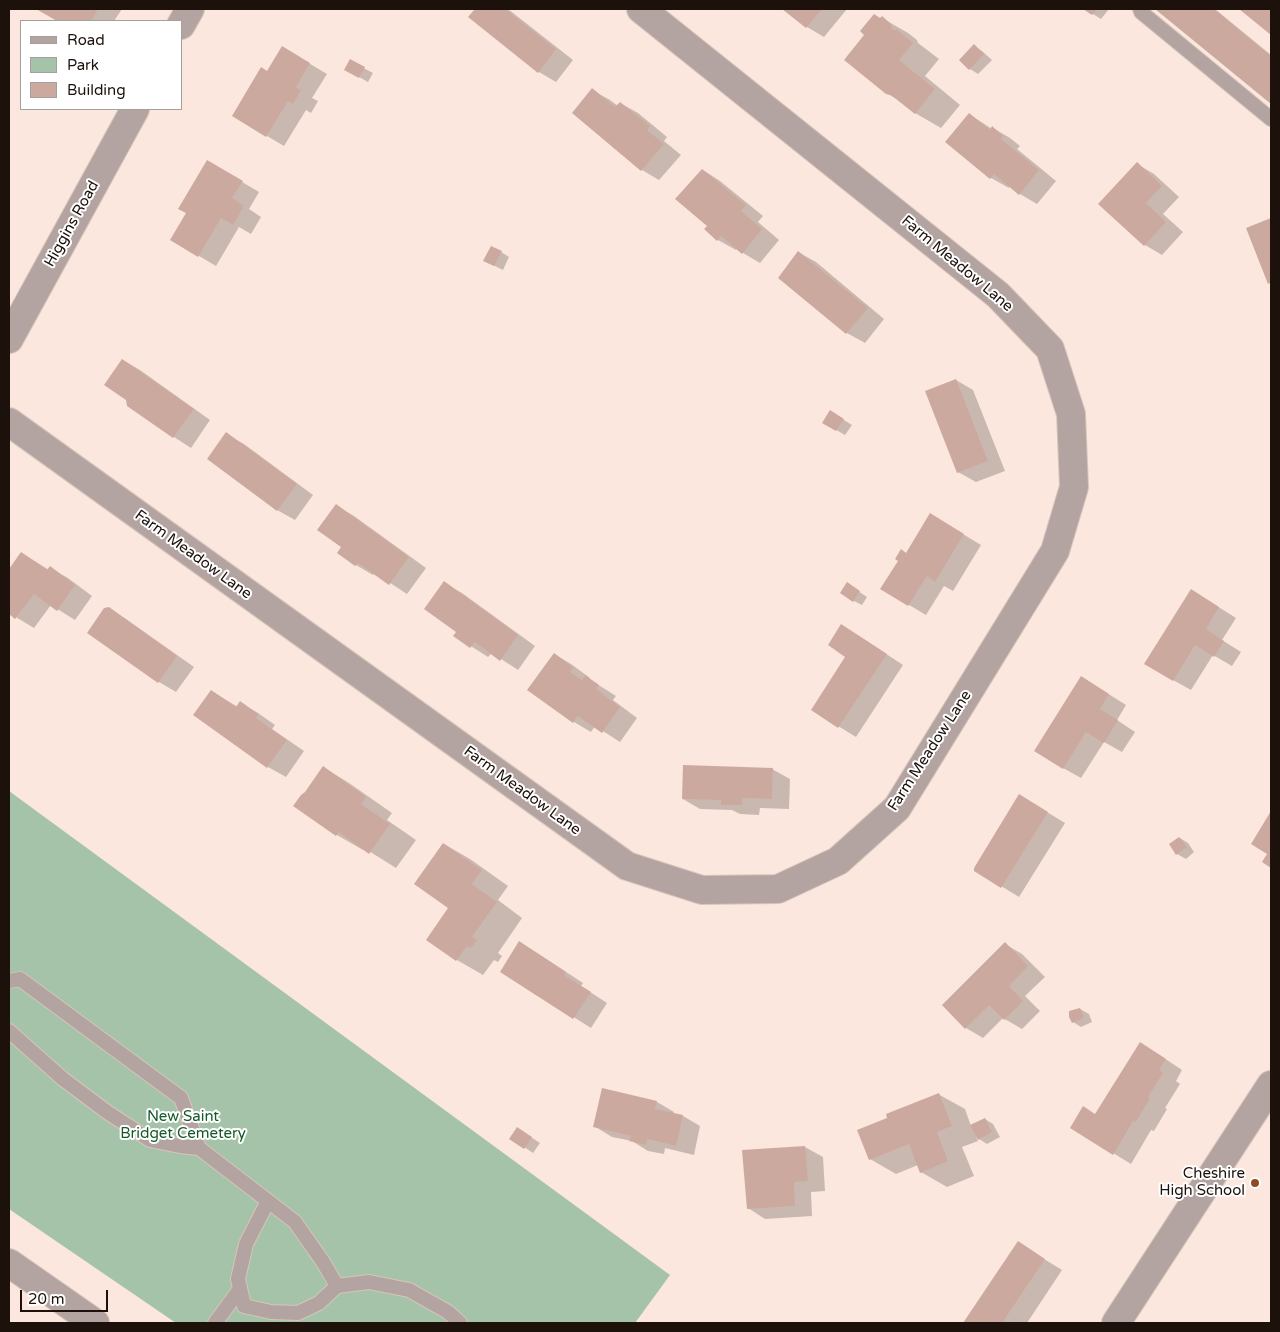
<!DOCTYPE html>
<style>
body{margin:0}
#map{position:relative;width:1280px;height:1332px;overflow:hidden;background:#fbe7dd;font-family:"Varela Round",sans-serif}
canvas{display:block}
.frame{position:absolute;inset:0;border:10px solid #1c110b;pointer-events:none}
.legend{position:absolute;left:20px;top:20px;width:162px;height:90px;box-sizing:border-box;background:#fff;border:1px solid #a4a09d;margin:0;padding:6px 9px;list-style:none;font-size:15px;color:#1c110b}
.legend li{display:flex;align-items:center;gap:10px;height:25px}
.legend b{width:25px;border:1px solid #a4a09d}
.scale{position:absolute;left:20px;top:1290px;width:88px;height:22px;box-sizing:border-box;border:2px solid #1c110b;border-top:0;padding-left:6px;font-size:15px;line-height:18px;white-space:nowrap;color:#1c110b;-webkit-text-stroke:4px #fff;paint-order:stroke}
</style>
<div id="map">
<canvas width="1280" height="1332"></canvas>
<div class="frame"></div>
<ul class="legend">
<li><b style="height:6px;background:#b4a4a1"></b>Road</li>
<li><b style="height:14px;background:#a5c3a9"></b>Park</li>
<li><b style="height:14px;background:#cca99f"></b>Building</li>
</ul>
<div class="scale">20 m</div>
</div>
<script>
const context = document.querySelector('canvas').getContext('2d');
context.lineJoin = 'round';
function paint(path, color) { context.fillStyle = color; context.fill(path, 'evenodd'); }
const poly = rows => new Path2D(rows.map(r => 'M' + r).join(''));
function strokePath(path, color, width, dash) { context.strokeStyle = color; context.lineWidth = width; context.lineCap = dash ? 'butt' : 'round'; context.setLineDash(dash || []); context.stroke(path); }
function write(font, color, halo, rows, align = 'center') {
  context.font = font + ' "Varela Round",sans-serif'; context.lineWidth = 4; context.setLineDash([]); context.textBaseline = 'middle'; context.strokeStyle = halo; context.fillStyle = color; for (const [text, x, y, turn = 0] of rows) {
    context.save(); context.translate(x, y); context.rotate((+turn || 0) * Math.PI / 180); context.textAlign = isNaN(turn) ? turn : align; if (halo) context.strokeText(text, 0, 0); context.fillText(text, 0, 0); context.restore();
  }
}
paint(poly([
 [9,791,670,1275,635,1323,176,1323,9,1209]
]), '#a5c3a9');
paint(poly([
 [38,9,122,9,114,21,59,21],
 [476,9,508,9,573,60,556,82,539,72,470,17],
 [784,9,847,9,824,37,807,27],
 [1085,9,1109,9,1101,19],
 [1157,9,1215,9,1271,55,1271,103],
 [1241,9,1271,9,1271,34],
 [882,18,908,33,917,40,918,43,939,59,925,76,960,105,941,128,915,113,902,102,886,93,881,19],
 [974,46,982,51,992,60,978,74,970,69],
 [300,58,327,74,312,98,318,101,311,113,306,110,284,146,267,136,268,72],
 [350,61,373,73,368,82,345,69],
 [592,90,610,100,618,106,620,103,638,113,667,137,664,141,681,155,659,180,642,170,574,113],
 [969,114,992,129,993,128,1010,138,1020,146,1017,149,1056,181,1037,204,1020,194,1010,186,1009,188,991,178,947,141],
 [208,162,259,192,249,209,261,217,251,234,239,227,216,266,172,240,188,213],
 [1137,164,1154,174,1179,197,1163,214,1183,232,1162,255,1145,245],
 [703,170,720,181,763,216,758,222,779,240,760,263,743,253,737,248,736,250,718,240,706,229,709,225],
 [1271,219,1271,284,1269,283,1248,228],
 [501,252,509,257,503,270,493,265],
 [798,252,816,262,884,319,865,343,847,333,780,277],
 [123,360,140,370,210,420,191,448,174,437,128,405],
 [956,380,973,390,1005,471,976,482,958,472],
 [831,412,852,425,845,435,824,423],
 [226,434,244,444,313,495,295,520,277,510],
 [336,506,354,516,426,568,407,594,375,573,373,575,356,565,339,553,343,547],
 [948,525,981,545,953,591,944,586,926,615,882,589,899,560],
 [22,553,49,570,50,568,68,578,92,596,75,620,51,605,34,628,9,613,9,571],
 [444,583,462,593,535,646,518,670,492,653,488,657,455,636,457,632],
 [855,589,867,597,862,605,854,601],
 [1209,601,1236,618,1222,640,1241,652,1232,666,1213,655,1191,690,1173,680],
 [108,608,126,619,194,667,176,692,159,682,89,632],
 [859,636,903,665,856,737,812,710],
 [554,654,571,664,590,678,589,679,616,696,613,700,637,718,620,742,595,726,591,732,574,722],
 [1099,688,1126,705,1117,720,1135,732,1122,752,1104,742,1081,778,1063,768],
 [211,691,238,707,241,703,258,713,275,725,272,729,304,751,286,777,268,767,195,715],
 [323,767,349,783,392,813,387,820,416,840,396,868,364,848,363,850,337,835],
 [772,769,790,779,789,809,760,808,759,815,740,814,732,810,700,809,683,799],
 [1037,806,1065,823,1019,897,975,870],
 [1271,813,1271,867,1264,862,1268,853,1252,843],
 [1180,838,1188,843,1194,852,1186,859,1177,854],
 [444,844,470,859,508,886,498,900,522,918,498,953,502,956,498,962,494,960,483,975,457,960,450,908],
 [1005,944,1022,954,1045,977,1025,996,1040,1011,1022,1029,1003,1018,983,1038,966,1028],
 [537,953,583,983,581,986,607,1003,591,1028,501,971],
 [1080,1009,1089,1014,1092,1022,1081,1027,1073,1022],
 [1158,1054,1182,1070,1176,1081,1180,1084,1165,1108,1167,1109,1154,1131,1151,1130,1131,1164,1113,1153,1096,1115],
 [938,1094,965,1109,971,1126,985,1119,993,1124,1000,1137,987,1144,976,1137,978,1141,962,1147,974,1176,947,1187,921,1172,918,1165,896,1174,870,1159,889,1118],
 [657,1102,674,1112,674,1114,683,1116,700,1126,694,1155,665,1148,664,1154,648,1151,632,1141,612,1137,594,1126],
 [525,1133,540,1143,533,1153,511,1138],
 [805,1147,823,1157,825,1191,811,1192,812,1216,765,1219,748,1208],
 [1018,1243,1062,1270,1027,1323,965,1323]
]), '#0003');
paint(poly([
 [36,9,98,9,91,21,57,21],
 [475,9,505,9,556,49,538,73,468,17],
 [782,9,822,9,806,28],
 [1083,9,1097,9,1092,15],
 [1155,9,1214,9,1271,56,1271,104],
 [1239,9,1271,9,1271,35],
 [874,14,880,18,882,16,891,24,892,30,897,30,913,43,899,60,935,89,915,114,891,95,886,94,844,60,864,35,860,31],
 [974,44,984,54,969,70,959,60],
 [282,46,310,63,296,87,301,90,293,104,288,101,266,137,232,116,261,67,267,71],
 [350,59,365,67,359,78,344,70],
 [592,88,615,107,620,102,650,126,647,130,664,144,641,171,572,113],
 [969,113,990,130,992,126,1003,136,1001,139,1039,170,1019,195,994,174,990,179,945,142],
 [207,160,243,181,232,198,244,206,233,225,221,218,198,257,170,240,186,213,178,209],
 [1137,162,1162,186,1146,203,1166,222,1144,246,1098,204],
 [702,169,746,205,741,211,762,229,742,254,721,236,717,241,704,229,707,226,675,199],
 [1271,218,1271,282,1268,284,1246,228],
 [491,246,502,251,494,266,483,261],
 [798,251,868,308,846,334,778,278],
 [122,359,194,409,173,438,127,406,126,400,104,385],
 [956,379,988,461,957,473,925,391],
 [830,410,844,419,836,431,822,423],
 [226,432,297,484,277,511,207,459],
 [336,504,409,557,389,585,358,563,355,566,337,553,341,547,317,530],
 [930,513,964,534,935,582,927,576,908,606,880,589,898,561,895,559,901,549,906,553],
 [21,552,47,570,50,566,75,585,57,611,34,594,15,619,9,614,9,569],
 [444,581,518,635,500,661,475,642,470,648,453,636,456,632,424,609],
 [847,582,860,591,853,602,840,593],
 [1191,589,1219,607,1206,629,1224,641,1214,657,1195,645,1173,681,1144,664],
 [109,607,177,656,158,683,87,633,104,608],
 [841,624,887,654,838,728,811,710,845,657,828,645],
 [554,653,573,667,570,672,582,680,585,675,599,685,596,689,620,707,602,733,578,716,573,723,527,690],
 [1081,676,1109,694,1100,709,1118,720,1104,743,1086,732,1063,769,1034,751],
 [211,690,236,707,240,701,258,714,256,718,287,740,267,768,193,715],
 [683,765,773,768,772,799,742,798,742,805,721,805,721,800,682,799],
 [323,766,366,797,361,804,390,824,369,854,339,832,336,836,293,806,301,795,305,792],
 [1019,794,1048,812,1001,888,974,871,974,868],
 [1271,811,1271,868,1262,862,1267,854,1251,844],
 [1179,837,1187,847,1176,855,1169,844],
 [443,843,482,870,472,884,497,902,472,937,477,940,471,948,467,946,456,961,426,940,448,908,414,884],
 [519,941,566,972,564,975,591,992,573,1019,500,972],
 [1005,942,1028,966,1009,986,1023,1001,1004,1020,989,1005,965,1029,942,1005],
 [1080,1008,1084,1018,1072,1023,1069,1017,1069,1011],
 [1140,1042,1166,1059,1159,1070,1163,1073,1148,1097,1150,1098,1136,1122,1133,1121,1113,1155,1070,1128,1083,1106,1095,1114],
 [602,1088,657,1101,655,1109,683,1115,676,1146,647,1139,646,1145,629,1141,631,1136,593,1127],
 [939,1093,952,1126,937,1132,948,1161,920,1173,909,1144,869,1160,857,1130,887,1118,886,1114],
 [985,1118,992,1132,978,1140,970,1125],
 [517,1127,532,1137,524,1149,509,1139],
 [805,1146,808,1181,794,1182,795,1206,747,1209,742,1150],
 [1018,1241,1045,1259,1002,1323,963,1323]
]), '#cca99f');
const lane = poly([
 [1140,9,1141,12,1271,119],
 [9,981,20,979,181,1098,199,1148],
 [9,1031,63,1079,107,1112,150,1140,180,1146,199,1148,268,1201,295,1222,323,1262,337,1286,369,1282,409,1290,448,1312,460,1323],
 [268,1201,246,1244,238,1279,244,1306,271,1312,298,1313,319,1303,337,1286],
 [215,1323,240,1289]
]);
const street = poly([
 [181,25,190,9],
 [9,339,135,109],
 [9,422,627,866,702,890,778,889,838,861,897,808,1055,551,1074,487,1071,414,1050,349,998,295,641,9],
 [9,1263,95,1323],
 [1116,1323,1271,1085]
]);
strokePath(lane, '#d7c5bb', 16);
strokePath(street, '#d7c5bb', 30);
strokePath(lane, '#b4a4a1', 14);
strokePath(street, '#b4a4a1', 28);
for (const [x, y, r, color] of [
 [1255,1183,5,"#924b25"]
]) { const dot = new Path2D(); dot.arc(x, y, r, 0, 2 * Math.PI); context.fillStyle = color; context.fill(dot); strokePath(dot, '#fff', 2); }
write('15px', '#1c110b', '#fff', [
 ["Higgins Road",72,224,-61],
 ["Farm Meadow Lane",957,264,40],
 ["Farm Meadow Lane",193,555,36],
 ["Farm Meadow Lane",930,751,-57],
 ["Farm Meadow Lane",522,791,36]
]);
write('15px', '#145a29', '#fff', [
 ["New Saint",183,1117],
 ["Bridget Cemetery",183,1134]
]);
write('15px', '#1c110b', '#fff', [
 ["Cheshire",1245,1174],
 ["High School",1245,1191]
], 'right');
</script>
